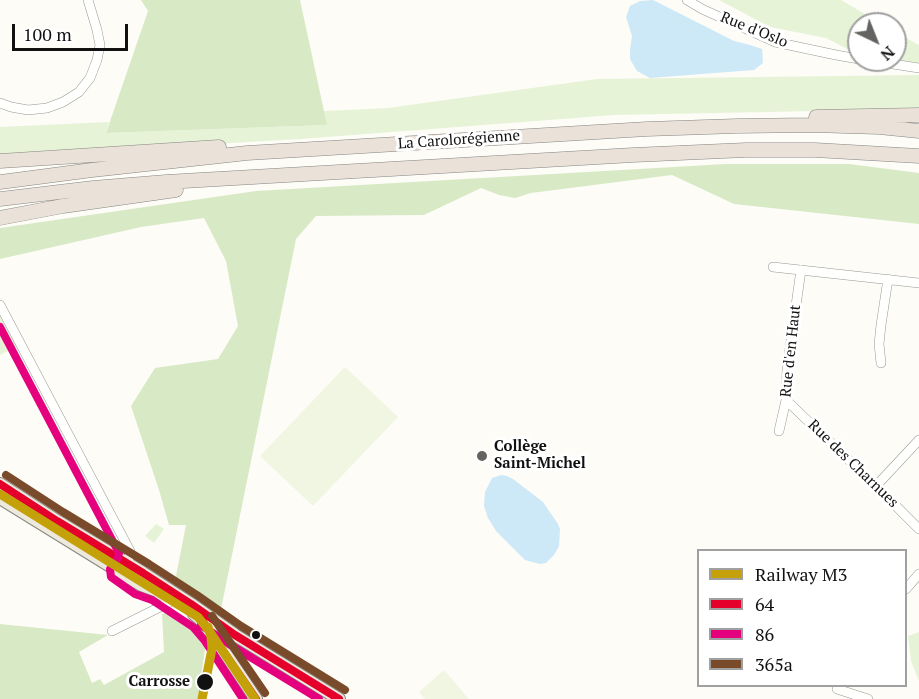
<!DOCTYPE html>
<meta charset="utf-8">
<style>
body{margin:0}
#map{position:relative;width:919px;height:699px;overflow:hidden;background:#fdfcf7;font-family:"PT Serif",serif}
canvas{display:block}
.legend{position:absolute;left:697px;top:549px;width:210px;height:138px;box-sizing:border-box;background:#fff;border:2px solid #a0a0a0;margin:0;padding:8px 10px;list-style:none;font-size:18px;color:#111}
.legend li{display:flex;align-items:center;gap:12px;height:30px}
.legend b{width:30px;border:2px solid #a0a0a0}
.north{position:absolute;left:847px;top:12px;width:60px;height:60px;box-sizing:border-box;background:#fff;border:2px solid #a0a0a0;border-radius:50%;rotate:137deg;font-size:16px;font-weight:700;line-height:24px;text-align:center;color:#111}
.north::after{content:'';display:block;margin:auto;width:21px;height:27px;background:#646362;clip-path:polygon(50% 0,100% 100%,50% 72%,0 100%)}
.scale{position:absolute;left:12px;top:24px;width:116px;height:27px;box-sizing:border-box;border:3px solid #111;border-top:0;padding-left:8px;font-size:18px;line-height:21px;white-space:nowrap;color:#111;-webkit-text-stroke:4px #fff;paint-order:stroke}
</style>
<div id="map">
<canvas width="919" height="699"></canvas>
<ul class="legend">
<li><b style="height:8px;background:#c4a009"></b>Railway M3</li>
<li><b style="height:8px;background:#e4002b"></b>64</li>
<li><b style="height:8px;background:#e5007d"></b>86</li>
<li><b style="height:8px;background:#7a4b2a"></b>365a</li>
</ul>
<div class="north">N</div>
<div class="scale">100 m</div>
</div>
<script>
const context = document.querySelector('canvas').getContext('2d');
context.lineJoin = 'round';
function paint(path, color) { context.fillStyle = color; context.fill(path, 'evenodd'); }
const poly = rows => new Path2D(rows.map(r => 'M' + r).join(''));
function strokePath(path, color, width, dash) { context.strokeStyle = color; context.lineWidth = width; context.lineCap = dash ? 'butt' : 'round'; context.setLineDash(dash || []); context.stroke(path); }
function write(font, color, halo, rows, align = 'center') {
  context.font = font + ' "PT Serif",serif'; context.lineWidth = 6; context.setLineDash([]); context.textBaseline = 'middle'; context.strokeStyle = halo; context.fillStyle = color; for (const [text, x, y, turn = 0] of rows) {
    context.save(); context.translate(x, y); context.rotate((+turn || 0) * Math.PI / 180); context.textAlign = isNaN(turn) ? turn : align; if (halo) context.strokeText(text, 0, 0); context.fillText(text, 0, 0); context.restore();
  }
}
paint(poly([
 [719,0,841,0,882,24,859,24,859,55,826,38,770,27],
 [895,32,919,45,919,65,895,60],
 [919,75,919,109,614,115,301,139,0,156,0,127,109,122,106,133,326,125,324,111,388,108,597,79],
 [0,305,21,344,0,355],
 [156,524,164,529,154,543,145,536],
 [919,632,919,681,911,661,908,636]
]), '#e7f3d7');
paint(poly([
 [141,0,300,0,327,125,106,133,148,11],
 [726,164,849,164,919,173,919,224,734,204,672,175,531,193,515,198,499,195,481,188,424,215,316,216,296,239,219,619,214,621,174,586,186,525,169,525,159,490,131,406,155,368,218,359,238,326,226,261,204,218,141,227,0,259,0,228,256,191],
 [174,610,207,634,198,699,0,699,0,624,108,635,79,652,92,683,100,679,104,685,164,652,162,614]
]), '#d8eac5');
paint(poly([
 [345,367,398,417,313,506,260,456],
 [444,670,469,699,425,699,419,692]
]), '#f0f6e1');
paint(poly([
 [653,0,734,41,750,45,762,49,763,63,754,70,650,78,637,71,630,59,630,50,632,36,626,17,630,6,640,1],
 [501,475,507,476,513,479,543,502,558,524,560,529,559,546,554,555,546,563,540,564,525,560,496,531,488,518,484,506,485,492,492,478]
]), '#cde8f7');
const minor = poly([
 [687,0,702,9,775,42,836,55,859,59],
 [867,60,919,68],
 [0,103,11,107,28,110,47,108,63,102,79,92,90,78,97,60,100,45,97,30,88,0],
 [773,267,919,283],
 [0,305,130,551,128,563,124,568],
 [881,363,879,344,881,325,888,279],
 [786,400,876,486,919,529],
 [779,431,786,400,787,369,801,270],
 [876,486,919,440],
 [906,589,919,574],
 [112,631,168,603,176,594],
 [837,689,868,699]
]);
const major = poly([
 [0,484,57,521,143,573,191,604,235,635,339,699],
 [0,498,141,585,157,591,166,597],
 [194,614,200,619,213,635,256,699]
]);
const highway = poly([
 [816,117,919,115],
 [0,161,219,147],
 [0,182,92,170,247,153,647,129,737,126,811,125,879,127,919,131],
 [0,199,93,188,166,182,633,155,746,150,815,150,919,156],
 [0,218,63,206,176,190]
]);
strokePath(minor, '#979795', 10);
strokePath(major, '#858482', 14);
strokePath(highway, '#858482', 15);
strokePath(minor, '#fffffe', 9);
strokePath(major, '#ede9dc', 12);
strokePath(highway, '#eae1d8', 14);
strokePath(poly([
 [71,533,100,556]
]), '#d9c6c7', 1.5);
strokePath(poly([
 [0,484,57,521,143,573,191,604,235,635,339,699],
 [203,622,256,699]
]), '#e4002b', 8);
strokePath(poly([
 [0,327,119,553,118,558,110,569,111,577,135,594,152,600,193,627,205,641,243,699],
 [201,625,229,644,319,699]
]), '#e5007d', 8);
strokePath(poly([
 [6,475,63,512,149,564,197,595,241,626,345,690],
 [212,616,265,693]
]), '#7a4b2a', 8);
strokePath(poly([
 [0,494,198,617,210,632,255,699],
 [202,699,212,649,211,637,208,627]
]), '#c4a009', 9);
for (const [x, y, r, color] of [
 [482,456,6,"#646362"],
 [256,635,5,"#111"],
 [205,682,9,"#111"]
]) { const dot = new Path2D(); dot.arc(x, y, r, 0, 2 * Math.PI); context.fillStyle = color; context.fill(dot); strokePath(dot, '#fff', 2); }
write('15px', '#111', '#fff', [
 ["Rue d'Oslo",754,30,22],
 ["La Carolorégienne",459,140,-4],
 ["Rue d'en Haut",791,351,-84],
 ["Rue des Charnues",853,464,44]
]);
write('bold 15px', '#111', '#fff', [
 ["Collège",494,447],
 ["Saint-Michel",494,464]
], 'left');
write('bold 15px', '#111', '#fff', [
 ["Carrosse",190,682]
], 'right');
</script>
